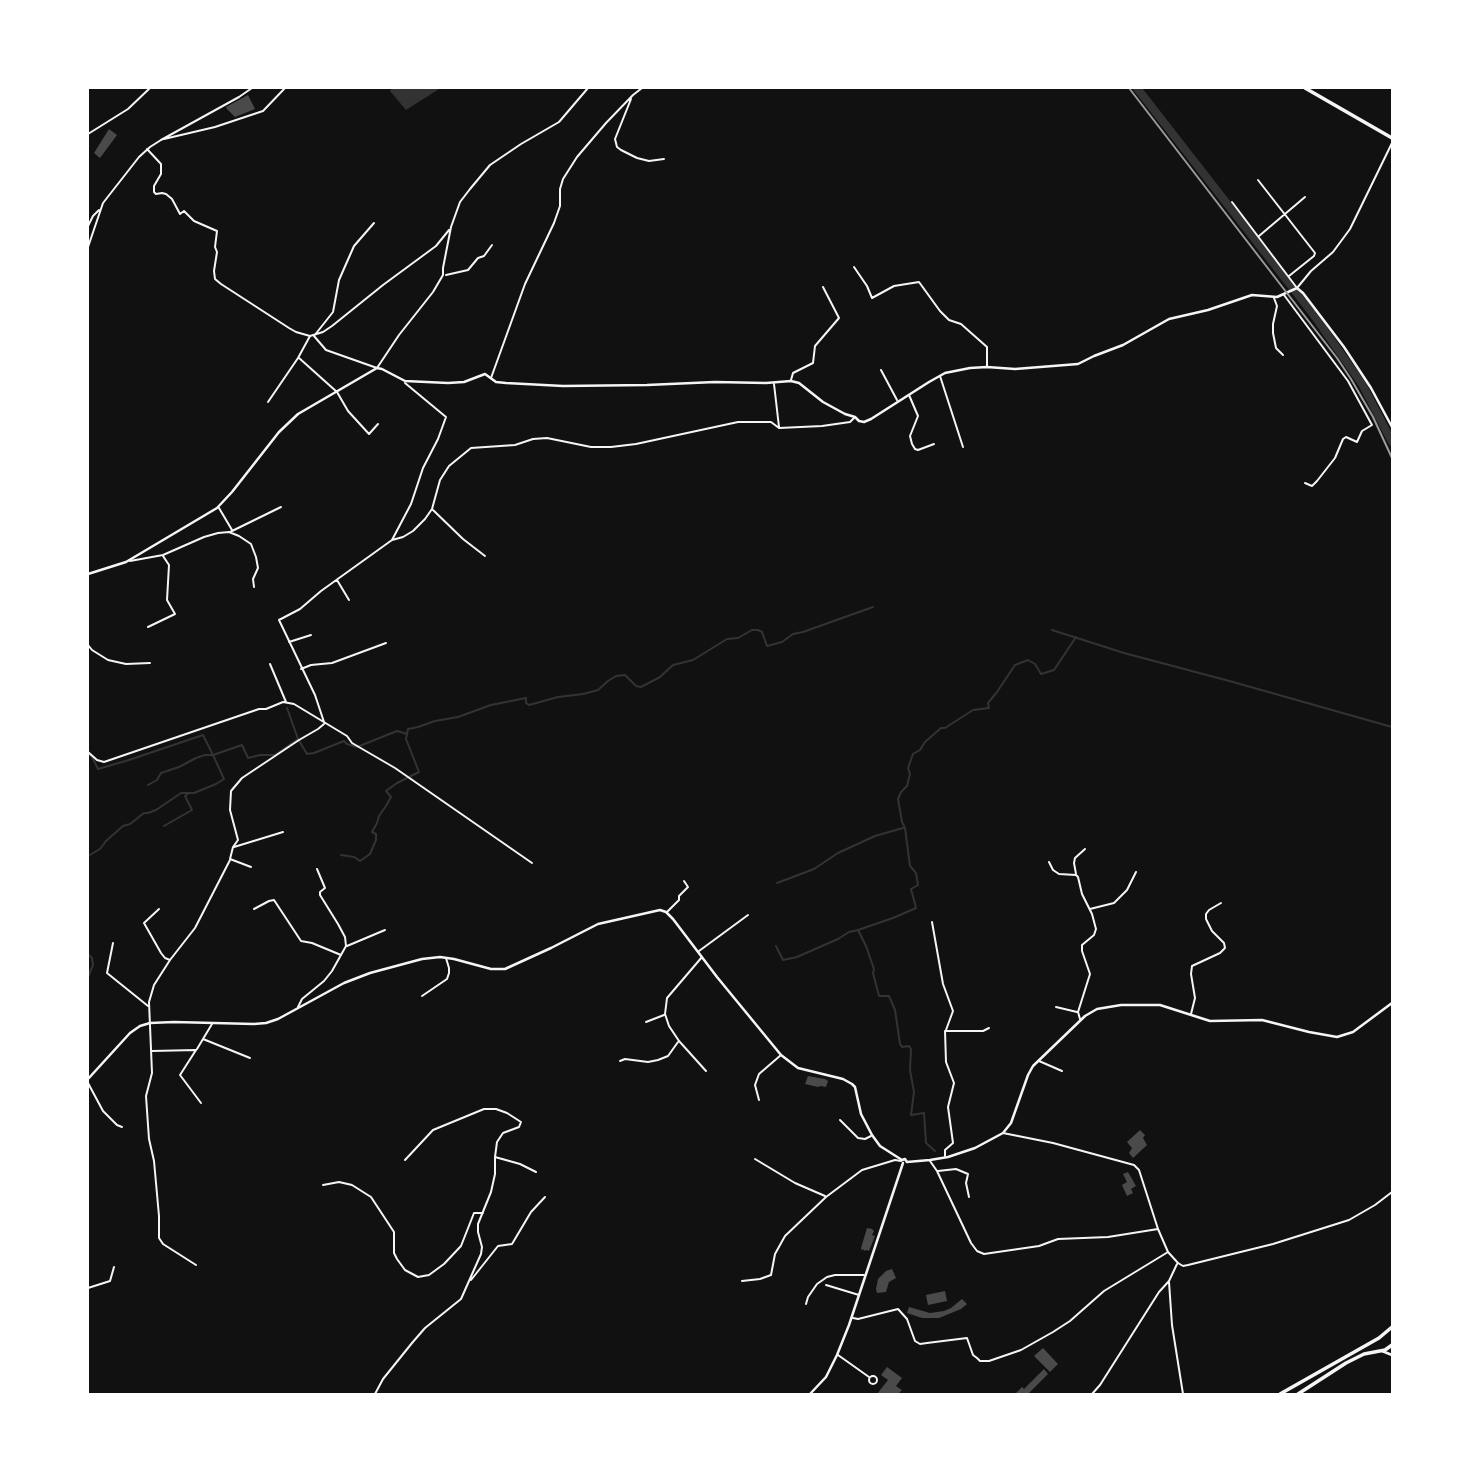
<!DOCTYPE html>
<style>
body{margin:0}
#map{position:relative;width:1480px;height:1482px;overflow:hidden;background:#111;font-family:Signika,sans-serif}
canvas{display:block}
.frame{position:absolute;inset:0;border:89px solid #fff;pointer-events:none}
</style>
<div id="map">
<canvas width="1480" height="1482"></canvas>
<div class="frame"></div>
</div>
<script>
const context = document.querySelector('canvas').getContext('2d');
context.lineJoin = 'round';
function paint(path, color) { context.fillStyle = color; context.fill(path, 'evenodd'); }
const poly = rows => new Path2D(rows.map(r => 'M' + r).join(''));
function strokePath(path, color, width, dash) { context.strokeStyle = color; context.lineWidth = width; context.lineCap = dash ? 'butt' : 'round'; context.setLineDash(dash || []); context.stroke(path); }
paint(poly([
 [392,88,446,88,439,89,406,110,390,91]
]), '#333');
strokePath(poly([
 [1052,630,1124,653,1233,682,1392,727],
 [287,708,298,739],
 [88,754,92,757,98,769,129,760,203,735,213,755],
 [148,785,157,780,161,773,179,767,196,758,205,755,212,755],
 [164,826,192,810,185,796,188,794],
 [341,855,354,857,360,861,370,854,376,840,376,834,372,832,377,823,379,816,386,806,391,797,386,791,397,783,419,772,406,739,407,734],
 [88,856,100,849,106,841,123,826,130,824,144,813,148,813,156,810,181,793,194,793,216,784,224,779,213,755,242,745,248,758,260,755,275,755,298,739,307,754,314,753,344,741,347,744,357,747,397,731,407,734,408,729,418,727,435,721,458,717,491,705,526,698,526,703,529,705,558,697,583,694,598,690,608,681,616,676,625,675,636,686,641,687,660,677,673,665,693,660,727,639,738,638,752,630,758,630,762,632,767,646,782,642,793,634,803,632,873,607],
 [777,883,814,869,838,853,875,836,903,828],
 [776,946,783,960,797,957,838,939,849,932,858,930],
 [88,954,92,958,93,965,88,977],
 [935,1151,926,1143,924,1113,911,1115,914,1092,910,1070,911,1049,909,1046,902,1047,900,1044,895,1010,889,996,879,996,873,973,874,969,866,946,858,930,893,918,916,908,911,889,918,885,916,873,910,866,905,828,902,822,898,799,901,792,907,786,910,774,908,768,913,754,920,750,925,742,941,728,945,728,973,710,989,708,988,703,997,692,1015,665,1028,660,1035,664,1041,674,1054,670,1076,637]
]), '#333', 2);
strokePath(poly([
 [1137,88,1313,314,1362,384,1392,442]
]), '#333', 8);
paint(poly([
 [248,95,255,109,235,117,227,109,226,107],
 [109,129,117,135,100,158,94,153],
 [808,1076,825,1079,828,1081,826,1087,820,1086,818,1087,805,1084],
 [1140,1130,1145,1135,1143,1138,1147,1145,1133,1158,1129,1153,1132,1148,1127,1142],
 [1128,1172,1136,1186,1131,1189,1133,1193,1127,1196,1122,1185,1127,1182,1123,1174],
 [867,1228,872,1229,874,1231,872,1235,875,1236,869,1251,866,1250,864,1251,863,1249,861,1250,861,1248],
 [892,1269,896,1278,889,1282,886,1292,877,1293,876,1289,878,1279,886,1271],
 [945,1291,947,1301,928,1305,926,1295],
 [962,1299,967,1304,961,1309,939,1318,922,1318,907,1313,909,1307,930,1313,944,1311,951,1308],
 [1043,1348,1058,1364,1050,1372,1034,1356],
 [887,1367,902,1378,896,1386,902,1390,898,1394,877,1394,888,1380,881,1375],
 [1044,1369,1048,1374,1028,1394,1015,1394,1022,1387,1024,1389]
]), '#4a4a4a');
strokePath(poly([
 [631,99,615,139,617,147,621,150,637,158,649,161,664,159],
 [88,134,128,109,150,88],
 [164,139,215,127,263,111,285,88],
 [147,149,161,164,161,174,154,186,154,192,156,194,162,193,166,194,172,199,180,214,184,211,194,221,217,231,215,247,217,252,214,271,215,279,221,284,289,328,296,332,310,336],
 [1258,180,1315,253,1314,256,1289,276],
 [1232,202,1297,288,1311,271,1333,252,1350,229,1392,143],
 [374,223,354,246,339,280,333,312,314,336,326,350,377,368,399,335,433,292,443,275,443,268,451,227,460,202,470,189,490,165,521,144,559,122,588,88],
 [88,226,93,216,99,210],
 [1259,236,1305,197],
 [88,247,103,203,139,157,150,147,161,140,239,97,252,88],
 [854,267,867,286,872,298,894,286,919,282,940,311,949,320,961,324,987,347,987,366],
 [446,275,468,270,478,258,484,256,492,245],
 [1284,295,1348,381,1372,425,1362,431,1357,442,1346,437,1343,439,1335,458,1317,481,1312,486,1305,483],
 [1274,298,1277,306,1273,324,1273,333,1276,348,1283,355],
 [299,358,337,392,348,411,369,434,378,424],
 [881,370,897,400],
 [940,376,963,447],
 [491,378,525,284,554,223,560,206,560,189,563,179,577,157,606,123,633,95,642,88],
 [791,380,793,373,813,363,815,346,839,318,823,287],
 [774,384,779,427],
 [909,395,918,416,910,436,912,444,915,449,918,450,934,444],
 [268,402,298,358,310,336,323,332,332,326,383,285,436,246,449,230],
 [219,508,232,530],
 [433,510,463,539,485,556],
 [230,532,281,507],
 [392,540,403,537,413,531,425,519,432,509,440,480,449,466,471,448,515,445,533,439,547,438,591,447,611,447,636,444,738,422,771,422,779,428,822,426,850,422,854,418],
 [130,561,163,555,204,537,218,533,229,532,239,536,251,544,256,557,258,568,253,579,254,587],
 [337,580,349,600],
 [148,627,175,614,167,600,169,565,163,556],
 [289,642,311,635],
 [88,645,92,650,108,660,126,664,150,663],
 [270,664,286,702],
 [301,669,311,665,332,663,386,643],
 [324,722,315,695,279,620,300,609,321,591,392,540,411,504,423,468,438,439,446,417,405,383],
 [88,752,97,760,104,762,259,709,266,709,283,702,294,704,347,736,352,743,395,768,532,863],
 [234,847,283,832],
 [1049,862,1053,870,1059,874,1076,875,1078,877,1082,894,1092,914,1096,929,1094,935,1082,945,1082,951,1090,974,1078,1012,1080,1019],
 [251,867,230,859,233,847,238,840,230,810,231,791,242,778,299,740,318,729,324,724],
 [1076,874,1074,863,1075,858,1085,849],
 [159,909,144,923,161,953,165,958,170,960,195,928,230,860],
 [254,909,269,901,274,900,301,941,312,943,341,955],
 [1090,909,1114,903,1127,890,1136,872],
 [667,912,679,900,679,896,688,887,684,881],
 [932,922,943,984,953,1011,946,1030],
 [113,943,107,973,148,1006],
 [347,946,385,930],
 [699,951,748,915],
 [702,957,667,998,665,1014,669,1026,679,1041,706,1071],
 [170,960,154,985,149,1002,152,1073,146,1096,148,1125,149,1139,154,1161,159,1216,159,1238,163,1244,196,1265],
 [422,996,447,979,449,973,449,968,446,958],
 [298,1007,302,999,324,981,332,971,346,946,345,937,338,924,320,895,320,892,325,888,317,869],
 [1056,1007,1077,1012],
 [1191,1014,1195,998,1191,974,1192,966,1220,953,1225,948,1224,943,1212,931,1206,919,1206,914,1209,910,1221,903],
 [646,1022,664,1015],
 [203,1039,250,1058],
 [197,1049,212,1024],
 [152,1051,196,1050,180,1075,201,1103],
 [620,1061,625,1059,648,1062,658,1060,668,1056,678,1042],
 [1039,1061,1062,1071],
 [88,1083,103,1111,117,1125,122,1127],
 [759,1100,755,1085,759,1074,781,1055],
 [840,1120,858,1138,865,1139,871,1136],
 [1003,1133,1053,1143,1134,1165,1139,1170,1158,1229,1168,1252,1178,1263],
 [945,1156,945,1150,953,1143,948,1107,954,1083,946,1062,945,1031,983,1031,989,1028],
 [495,1157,520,1164,536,1172],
 [755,1159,795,1183,825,1196],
 [930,1161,937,1171,971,1243,977,1251,984,1254,1039,1246,1058,1239,1108,1237,1158,1229],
 [938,1171,956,1169,968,1174,966,1183,969,1197],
 [323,1185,339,1182,352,1185,371,1197,394,1232,394,1253,397,1259,405,1270,418,1277,429,1275,444,1264,461,1246,474,1213,483,1213],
 [1178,1263,1183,1266,1188,1265,1273,1244,1349,1220,1375,1205,1392,1192],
 [471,1280,498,1246,512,1244,531,1212,545,1197],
 [742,1281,760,1279,771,1275,775,1254,785,1236,826,1197,862,1170,895,1160,901,1161],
 [1169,1282,1172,1325,1183,1394],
 [826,1285,859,1295],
 [88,1288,110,1281,114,1267],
 [806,1304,808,1297,817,1284,827,1277,835,1275,864,1275],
 [853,1318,858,1319,898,1309,907,1319,915,1341,920,1344,927,1343,967,1338,973,1355,977,1358,980,1361,989,1361,1021,1350,1053,1332,1070,1321,1104,1291,1168,1252],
 [838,1355,869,1377],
 '869 1380a4 4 0 1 1 8 0a4 4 0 1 1-8 0Z',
 [375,1394,383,1379,412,1343,425,1328,461,1299,481,1254,482,1247,478,1232,478,1224,491,1192,495,1174,495,1157,497,1142,503,1133,519,1127,521,1122,507,1113,496,1109,484,1109,433,1130,405,1160],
 [1092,1394,1100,1385,1159,1292,1169,1281,1177,1264]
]), '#f5f5f5', 2);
strokePath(poly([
 [88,574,126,562,217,508,232,492,279,432,298,414,377,368,382,369,405,381,448,383,464,382,485,374,496,382,506,383,563,386,647,385,715,382,766,383,791,381,799,383,823,402,845,414,855,417,859,421,864,422,871,419,929,382,945,373,970,368,987,367,1015,369,1078,364,1094,356,1123,345,1169,319,1208,310,1252,295,1277,297,1297,288,1303,293,1344,347,1371,388,1392,427],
 [88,1079,130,1033,140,1026,150,1023,174,1022,254,1024,266,1023,278,1019,344,983,370,973,422,959,440,957,454,959,491,969,505,969,551,948,598,924,660,910,666,912,673,919,717,977,781,1055,798,1068,843,1079,852,1084,855,1087,861,1114,872,1135,880,1146,902,1160,905,1159,907,1162,930,1160,948,1157,975,1148,1003,1133,1011,1123,1028,1075,1033,1066,1085,1016,1097,1009,1121,1005,1160,1005,1210,1021,1262,1020,1309,1032,1337,1037,1353,1032,1392,1003],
 [1382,1351,1392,1355],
 [810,1394,826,1377,837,1355,849,1325,903,1163]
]), '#f5f5f5', 2.5);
strokePath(poly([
 [1305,88,1392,138],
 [1280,1394,1379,1338,1392,1327],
 [1298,1394,1346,1363,1364,1354,1385,1350,1392,1345]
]), '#f5f5f5', 3.5);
strokePath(poly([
 [1129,88,1337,358,1351,379,1373,417,1392,458]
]), '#9a9a9a', 2);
</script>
